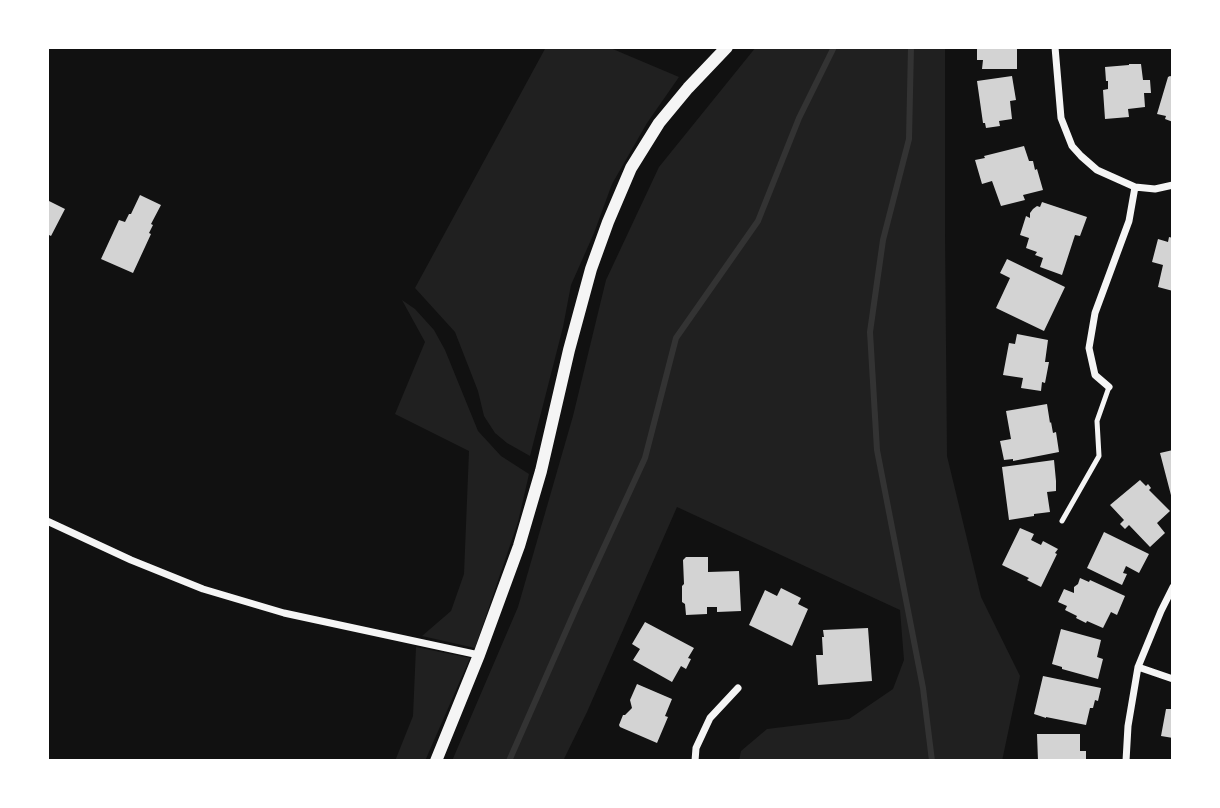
<!DOCTYPE html>
<style>
body{margin:0}
#map{position:relative;width:1220px;height:808px;overflow:hidden;background:#111;font-family:"Alegreya Sans",sans-serif}
canvas{display:block}
.frame{position:absolute;inset:0;border:49px solid #fff;pointer-events:none}
</style>
<div id="map">
<canvas width="1220" height="808"></canvas>
<div class="frame"></div>
</div>
<script>
const context = document.querySelector('canvas').getContext('2d');
context.lineJoin = 'round';
function paint(path, color) { context.fillStyle = color; context.fill(path, 'evenodd'); }
const poly = rows => new Path2D(rows.map(r => 'M' + r).join(''));
function strokePath(path, color, width, dash) { context.strokeStyle = color; context.lineWidth = width; context.lineCap = dash ? 'butt' : 'round'; context.setLineDash(dash || []); context.stroke(path); }
paint(poly([
 [546,47,608,47,679,77,647,123,612,184,594,233,571,285,563,327,530,456,507,443,495,433,484,416,478,391,455,332,415,288],
 [756,47,945,47,945,234,947,456,981,597,1020,676,1002,761,739,761,741,751,767,729,849,719,893,689,904,660,900,610,677,507,587,712,563,761,452,761,518,607,573,416,606,280,659,167],
 [402,300,415,309,434,330,445,350,478,431,501,456,529,474,518,522,475,648,422,636,451,611,464,574,469,451,395,414,425,342],
 [416,647,470,658,425,761,395,761,413,716]
]), '#202020');
strokePath(poly([
 [911,47,909,139,883,240,870,332,877,450,923,688,932,761],
 [509,761,577,606,645,458,676,338,758,221,799,118,834,47]
]), '#333', 6);
paint(poly([
 [977,47,1017,47,1017,69,982,69,983,60,977,60],
 [1129,64,1141,64,1143,80,1150,80,1151,93,1144,93,1145,107,1128,109,1129,117,1105,119,1103,90,1108,89,1108,81,1106,81,1105,67,1129,65],
 [1012,76,1016,100,1010,101,1012,119,999,121,1000,126,986,128,985,123,983,123,977,81],
 [1170,76,1173,77,1173,122,1165,119,1166,116,1157,114,1168,77],
 [1024,146,1029,161,1033,161,1035,170,1037,169,1043,190,1023,195,1025,200,1001,206,992,181,982,184,975,160,985,158,984,156],
 [140,195,161,205,151,224,153,225,149,233,151,234,133,273,101,259,119,220,125,222,129,214,131,214],
 [47,200,65,209,51,236,47,234],
 [1042,202,1087,217,1080,236,1075,235,1062,275,1040,267,1043,258,1035,255,1037,252,1026,248,1029,238,1020,235,1026,216,1030,218,1030,213,1033,209,1037,206,1040,207],
 [1169,237,1173,238,1173,291,1158,287,1163,265,1152,262,1158,239,1168,242],
 [1007,259,1065,287,1044,331,996,308,1010,278,1000,273],
 [1017,334,1048,340,1045,362,1049,362,1045,383,1042,382,1041,391,1021,388,1023,378,1003,375,1009,343,1015,344],
 [1047,404,1050,423,1051,422,1053,433,1056,432,1059,452,1013,461,1013,459,1004,460,1000,441,1011,439,1006,411],
 [1173,450,1173,498,1172,499,1160,453],
 [1054,460,1056,481,1056,491,1047,492,1050,512,1034,514,1034,516,1009,520,1002,467],
 [1140,480,1146,486,1148,484,1151,488,1149,490,1170,511,1157,523,1165,533,1150,547,1129,525,1125,529,1120,524,1124,520,1110,505],
 [1020,528,1034,534,1031,540,1041,545,1043,541,1058,549,1055,553,1057,554,1041,587,1027,580,1029,578,1002,565],
 [1104,532,1149,554,1139,573,1126,566,1123,573,1127,574,1122,585,1087,568],
 [686,557,708,557,708,572,739,571,741,611,717,612,717,607,707,607,707,614,686,615,685,604,682,602,682,586,684,584,683,560],
 [1080,578,1089,582,1090,580,1125,596,1117,615,1111,612,1103,628,1087,621,1086,623,1076,618,1077,616,1065,610,1067,606,1058,602,1064,589,1074,593,1074,587,1078,584],
 [781,588,801,598,798,604,808,609,792,646,749,625,765,590,777,596],
 [645,622,694,648,688,658,691,659,686,669,681,666,672,682,633,660,640,649,632,644],
 [868,628,872,681,818,685,816,655,823,655,822,637,824,637,823,630],
 [1061,629,1101,640,1097,657,1103,659,1098,679,1062,669,1062,667,1052,664],
 [1043,676,1101,688,1098,701,1095,700,1093,708,1090,708,1086,725,1046,717,1046,718,1034,714],
 [637,684,672,699,665,716,668,717,657,743,620,727,619,725,623,715,625,715,632,708,630,700],
 [1166,709,1173,709,1173,738,1161,736],
 [1037,734,1080,734,1080,751,1086,751,1086,761,1038,761]
]), '#d3d3d3');
strokePath(poly([
 [1062,521,1099,456,1097,421,1109,387]
]), '#f5f5f5', 5);
strokePath(poly([
 [1055,47,1061,118,1072,146,1081,156,1097,170,1135,187,1155,189,1173,185],
 [1109,387,1095,375,1089,348,1095,313,1129,221,1135,187],
 [47,521,131,560,203,589,284,613,479,655],
 [1138,667,1173,679],
 [695,761,696,748,710,718,738,688],
 [1126,761,1128,726,1138,667,1161,611,1173,587]
]), '#f5f5f5', 7);
strokePath(poly([
 [436,761,479,655,519,546,541,471,569,350,591,269,608,222,631,168,659,123,688,88,727,47]
]), '#f5f5f5', 12);
</script>
